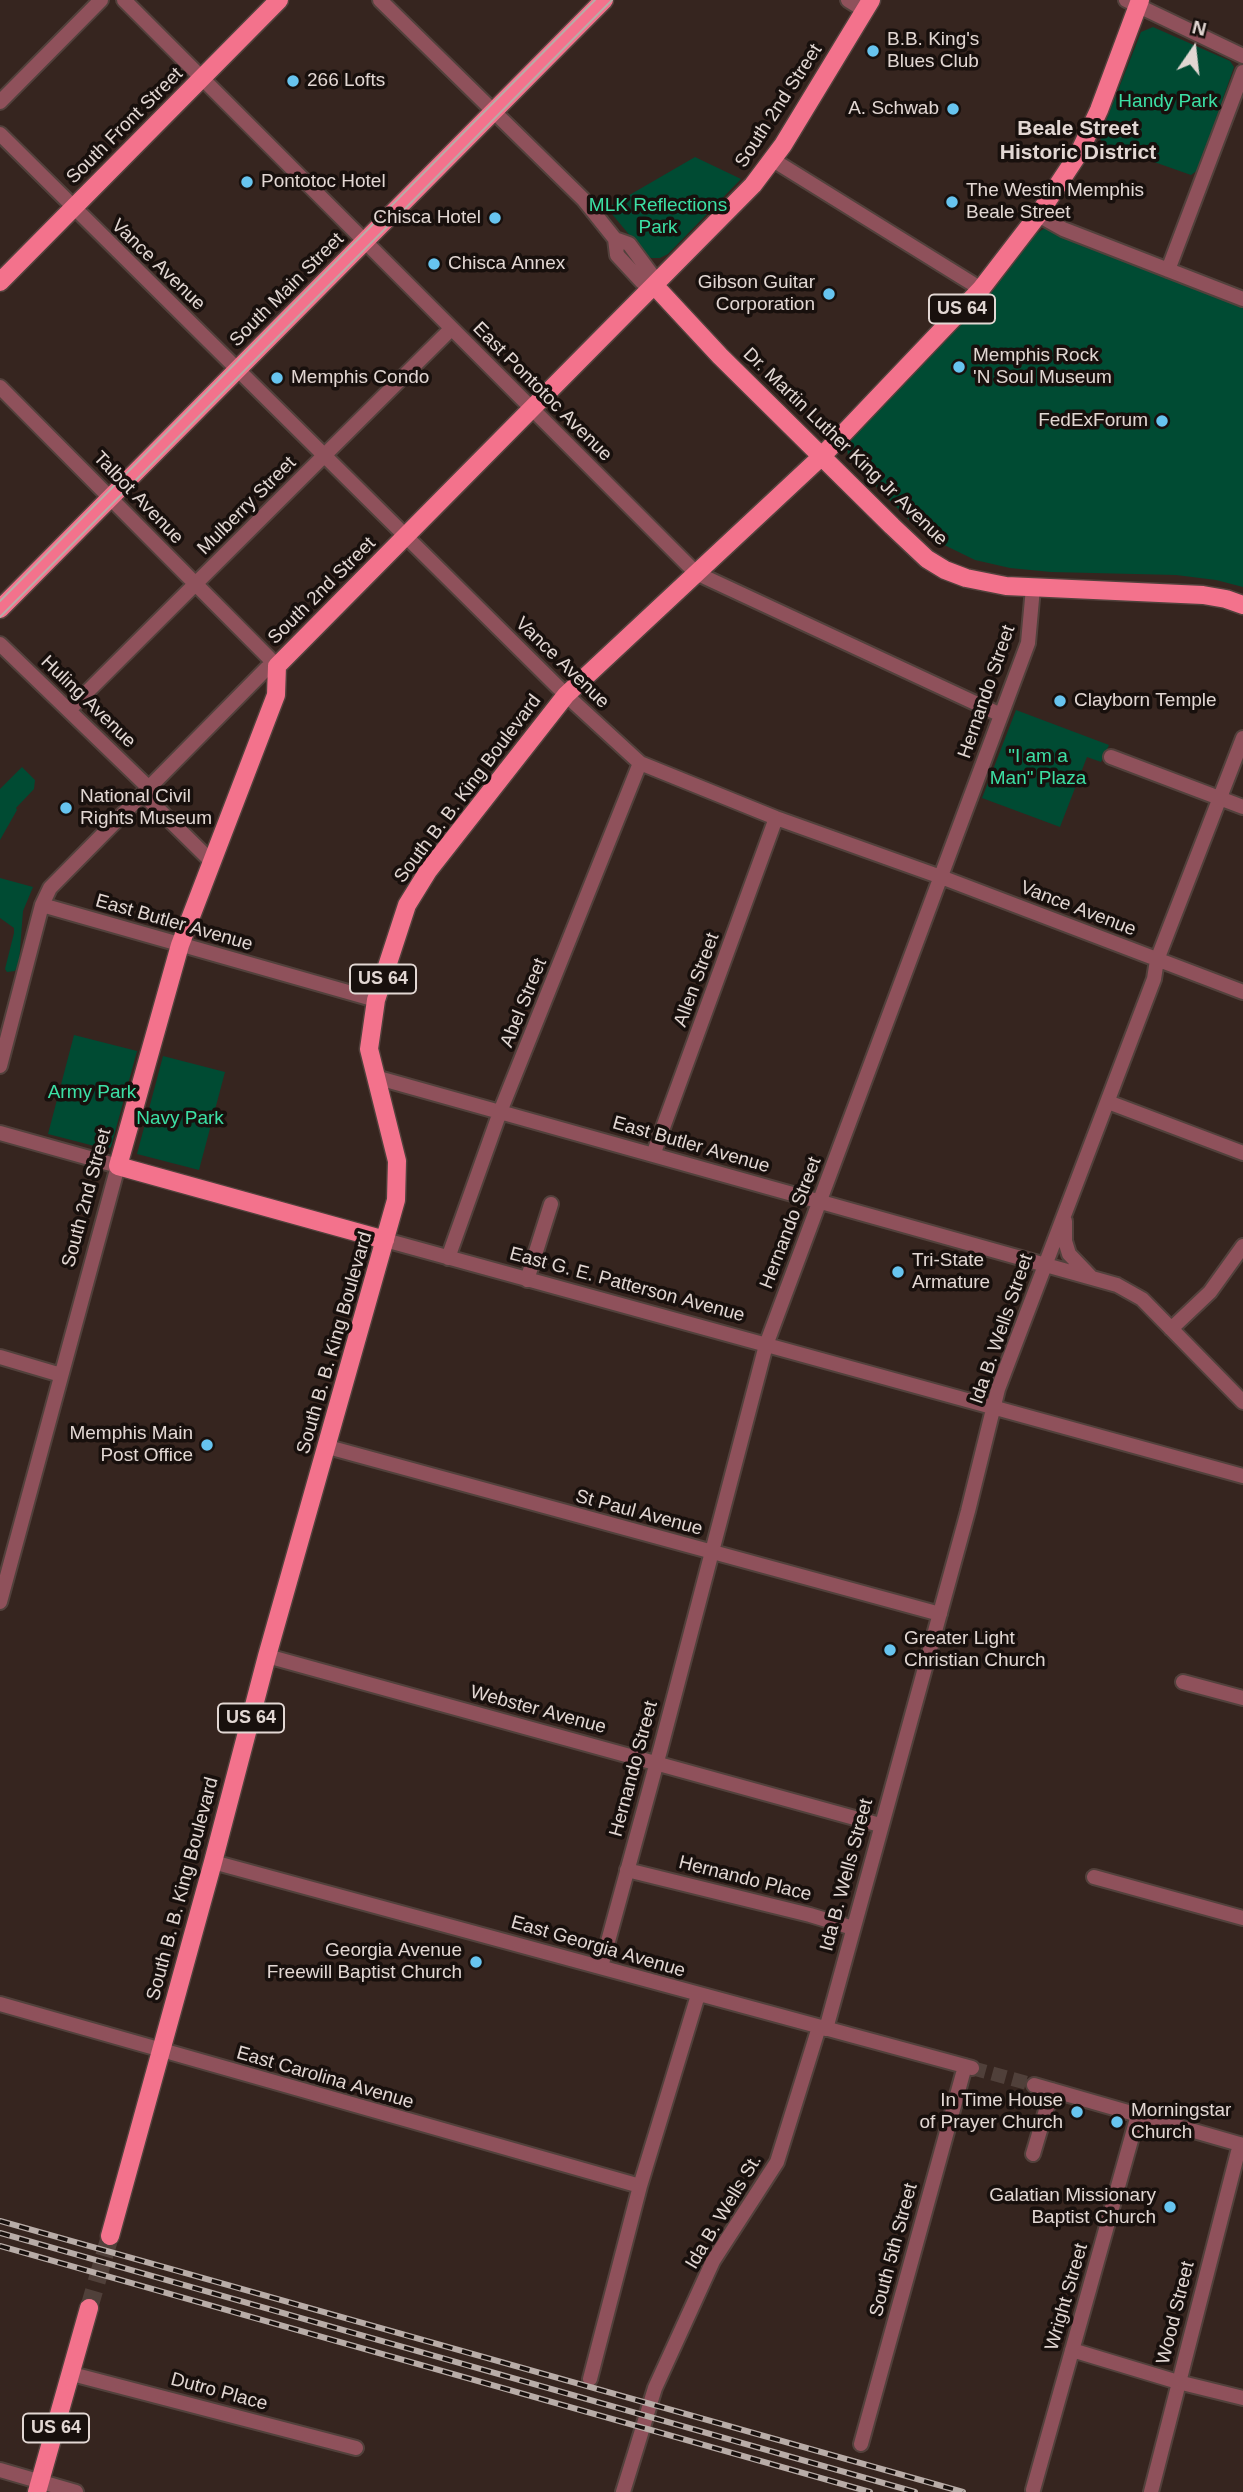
<!DOCTYPE html>
<style>
body{margin:0}
#map{position:relative;width:1243px;height:2492px;overflow:hidden;background:#36251f;font-family:Arial,sans-serif}
canvas{display:block}
.north{position:absolute;left:1159px;top:14px;width:70px;height:70px;-webkit-text-stroke:5px #18100d;paint-order:stroke;rotate:14deg;font-size:19px;font-weight:700;line-height:28px;text-align:center;color:#e2d7d3}
.north::after{content:'';display:block;margin:auto;width:24px;height:32px;background:#e2d7d3;clip-path:polygon(50% 0,100% 100%,50% 72%,0 100%)}
</style>
<div id="map">
<canvas width="1243" height="2492"></canvas>
<div class="north">N</div>
</div>
<script>
const context = document.querySelector('canvas').getContext('2d');
context.lineJoin = 'round';
function paint(path, color) { context.fillStyle = color; context.fill(path, 'evenodd'); }
const poly = rows => new Path2D(rows.map(r => 'M' + r).join(''));
function strokePath(path, color, width, dash) { context.strokeStyle = color; context.lineWidth = width; context.lineCap = dash ? 'butt' : 'round'; context.setLineDash(dash || []); context.stroke(path); }
function write(font, color, halo, rows, align = 'center') {
  context.font = font + ' Arial,sans-serif'; context.lineWidth = 7; context.setLineDash([]); context.textBaseline = 'middle'; context.strokeStyle = halo; context.fillStyle = color; for (const [text, x, y, turn = 0] of rows) {
    context.save(); context.translate(x, y); context.rotate((+turn || 0) * Math.PI / 180); context.textAlign = isNaN(turn) ? turn : align; if (halo) context.strokeText(text, 0, 0); context.fillText(text, 0, 0); context.restore();
  }
}
paint(poly([
 [1153,27,1230,61,1234,67,1198,170,1191,175,1106,145,1101,141,1100,136,1141,32],
 [695,157,741,179,668,254,660,258,651,258,646,255,607,208],
 [1045,228,1243,304,1243,587,1216,580,1176,575,1051,572,1010,568,975,560,934,540,916,527,848,458,847,444,851,438,988,297,1036,234],
 [1016,710,1109,745,1101,762,1087,757,1060,827,982,798],
 [22,767,35,780,34,789,16,808,17,810,0,840,0,789],
 [0,878,33,887,23,911,19,963,15,971,7,972,5,969,14,933,14,928,0,918],
 [74,1035,137,1051,111,1147,106,1149,48,1134],
 [163,1056,225,1072,199,1170,137,1154]
]), '#004b33');
strokePath(poly([
 [972,2068,1034,2085]
]), '#50403a', 14, [14, 7]);
strokePath(poly([
 [89,2308,110,2236]
]), '#50403a', 18, [18, 9]);
const minor = poly([
 [124,0,696,573,1001,715],
 [380,0,583,199,615,239,617,255,642,282,654,285,652,275,629,244,615,239],
 [848,0,864,10],
 [1126,0,1243,56],
 [0,102,101,0],
 [0,134,566,695,640,763,776,818,941,877,1243,992],
 [773,160,981,289],
 [1038,215,1063,229,1243,299],
 [1168,270,1243,72],
 [0,387,277,666],
 [0,644,149,788],
 [69,710,451,329],
 [1111,757,1243,807],
 [143,794,211,861],
 [42,905,376,1000],
 [0,1066,42,905,50,888,267,668,277,666],
 [375,1077,1117,1285,1142,1299,1243,1402],
 [1108,1102,1243,1153],
 [0,1133,118,1166,0,1602],
 [653,1155,776,818],
 [1065,1221,1065,1241,1069,1254,1090,1276],
 [385,1240,1243,1476],
 [448,1258,500,1112,640,763],
 [527,1280,551,1204],
 [1171,1329,1210,1292,1243,1246],
 [0,1357,61,1375],
 [328,1447,940,1614],
 [267,1656,880,1825],
 [1183,1682,1243,1698],
 [213,1862,972,2068],
 [627,1870,810,1915,853,1928],
 [1094,1877,1243,1918],
 [601,1967,661,1747,766,1345,1028,643,1033,588],
 [0,2004,640,2186],
 [826,2029,968,1511,998,1389,1154,979,1157,960,1243,738],
 [1034,2085,1243,2145],
 [1033,2154,1052,2090],
 [1072,2350,1178,2382,1243,2398],
 [72,2374,356,2448],
 [590,2379,640,2186,698,1995],
 [861,2444,965,2066],
 [0,2470,76,2492],
 [1033,2490,1138,2115],
 [623,2492,655,2388,713,2261,777,2162,819,2027],
 [1151,2492,1240,2144]
]);
const major = poly([
 [0,282,279,0],
 [654,285,720,356,892,526,927,559,945,570,966,578,1006,586,1203,595,1226,599,1243,605],
 [0,609,604,0],
 [385,1240,118,1166,180,945,276,695,277,666,753,185,783,145,871,0],
 [110,2236,213,1862,267,1656,396,1200,397,1161,369,1049,376,1000,407,905,428,871,566,695,822,456,981,289,1038,215,1079,153,1099,110,1140,0],
 [37,2492,89,2308]
]);
strokePath(minor, '#52413c', 18);
strokePath(major, '#52413c', 21);
strokePath(minor, '#8f515b', 14);
strokePath(major, '#f3728c', 18);
strokePath(poly([
 [0,601,595,0],
 [0,617,612,0]
]), '#b8aca7', 2);
const rail = poly([
 [0,2221,963,2492],
 [0,2233,915,2492],
 [0,2246,870,2492]
]);
strokePath(rail, '#b8aca7', 6);
strokePath(rail, '#18100d', 3.5, [10]);
for (const [x, y, r, color] of [
 [873,51,7,"#67c4ef"],
 [293,81,7,"#67c4ef"],
 [953,109,7,"#67c4ef"],
 [247,182,7,"#67c4ef"],
 [952,202,7,"#67c4ef"],
 [495,218,7,"#67c4ef"],
 [434,264,7,"#67c4ef"],
 [829,294,7,"#67c4ef"],
 [959,367,7,"#67c4ef"],
 [277,378,7,"#67c4ef"],
 [1162,421,7,"#67c4ef"],
 [1060,701,7,"#67c4ef"],
 [66,808,7,"#67c4ef"],
 [898,1272,7,"#67c4ef"],
 [207,1445,7,"#67c4ef"],
 [890,1650,7,"#67c4ef"],
 [476,1962,7,"#67c4ef"],
 [1077,2112,7,"#67c4ef"],
 [1117,2122,7,"#67c4ef"],
 [1170,2207,7,"#67c4ef"]
]) { const dot = new Path2D(); dot.arc(x, y, r, 0, 2 * Math.PI); context.fillStyle = color; context.fill(dot); strokePath(dot, '#18100d', 2.5); }
for (const [x, y, w] of [
 [962,309,66],
 [383,979,66],
 [251,1718,66],
 [56,2428,66]
]) { const box = new Path2D(); box.roundRect(x - w / 2, y - 14.5, w, 29, 5); context.fillStyle = '#18100d'; context.fill(box); strokePath(box, '#e2d7d3', 2); }
write('bold 18px', '#e2d7d3', null, [
 ["US 64",962,309],
 ["US 64",383,979],
 ["US 64",251,1718],
 ["US 64",56,2428]
]);
write('19px', '#e2d7d3', '#18100d', [
 ["B.B. King's",887,40],
 ["Blues Club",887,62],
 ["266 Lofts",307,81],
 ["A. Schwab",939,109,"right"],
 ["Pontotoc Hotel",261,182],
 ["The Westin Memphis",966,191],
 ["Beale Street",966,213],
 ["Chisca Hotel",481,218,"right"],
 ["Chisca Annex",448,264],
 ["Gibson Guitar",815,283,"right"],
 ["Corporation",815,305,"right"],
 ["Memphis Rock",973,356],
 ["'N Soul Museum",973,378],
 ["Memphis Condo",291,378],
 ["FedExForum",1148,421,"right"],
 ["Clayborn Temple",1074,701],
 ["National Civil",80,797],
 ["Rights Museum",80,819],
 ["Tri-State",912,1261],
 ["Armature",912,1283],
 ["Memphis Main",193,1434,"right"],
 ["Post Office",193,1456,"right"],
 ["Greater Light",904,1639],
 ["Christian Church",904,1661],
 ["Georgia Avenue",462,1951,"right"],
 ["Freewill Baptist Church",462,1973,"right"],
 ["In Time House",1063,2101,"right"],
 ["of Prayer Church",1063,2123,"right"],
 ["Morningstar",1131,2111],
 ["Church",1131,2133],
 ["Galatian Missionary",1156,2196,"right"],
 ["Baptist Church",1156,2218,"right"]
], 'left');
write('19px', '#3ce0a5', '#18100d', [
 ["Handy Park",1168,102],
 ["MLK Reflections",658,206],
 ["Park",658,228],
 ["\"I am a",1038,757],
 ["Man\" Plaza",1038,779],
 ["Army Park",92,1093],
 ["Navy Park",180,1119]
]);
write('19px', '#e2d7d3', '#18100d', [
 ["South 2nd Street",779,106,-57],
 ["South Front Street",125,126,-45],
 ["Vance Avenue",158,265,44],
 ["South Main Street",287,290,-45],
 ["East Pontotoc Avenue",542,392,45],
 ["Dr. Martin Luther King Jr Avenue",845,447,44],
 ["Talbot Avenue",138,498,46],
 ["Mulberry Street",247,506,-45],
 ["South 2nd Street",322,591,-45],
 ["Vance Avenue",562,663,44],
 ["Hernando Street",987,692,-71],
 ["Huling Avenue",88,702,44],
 ["South B. B. King Boulevard",468,789,-53],
 ["Vance Avenue",1078,909,21],
 ["East Butler Avenue",174,923,16],
 ["Allen Street",697,980,-70],
 ["Abel Street",524,1003,-68],
 ["East Butler Avenue",691,1145,16],
 ["South 2nd Street",87,1198,-75],
 ["Hernando Street",791,1223,-69],
 ["East G. E. Patterson Avenue",627,1285,15],
 ["Ida B. Wells Street",1002,1329,-71],
 ["South B. B. King Boulevard",335,1343,-74],
 ["St Paul Avenue",639,1513,15],
 ["Webster Avenue",538,1710,15],
 ["Hernando Street",634,1769,-75],
 ["Ida B. Wells Street",847,1875,-75],
 ["Hernando Place",745,1879,14],
 ["South B. B. King Boulevard",183,1889,-75],
 ["East Georgia Avenue",598,1947,16],
 ["East Carolina Avenue",325,2078,16],
 ["Ida B. Wells St.",724,2212,-59],
 ["South 5th Street",894,2250,-75],
 ["Wright Street",1067,2297,-74],
 ["Wood Street",1176,2313,-76],
 ["Dutro Place",219,2392,15]
]);
write('bold 21px', '#e2d7d3', '#18100d', [
 ["Beale Street",1078,129],
 ["Historic District",1078,153]
]);
</script>
